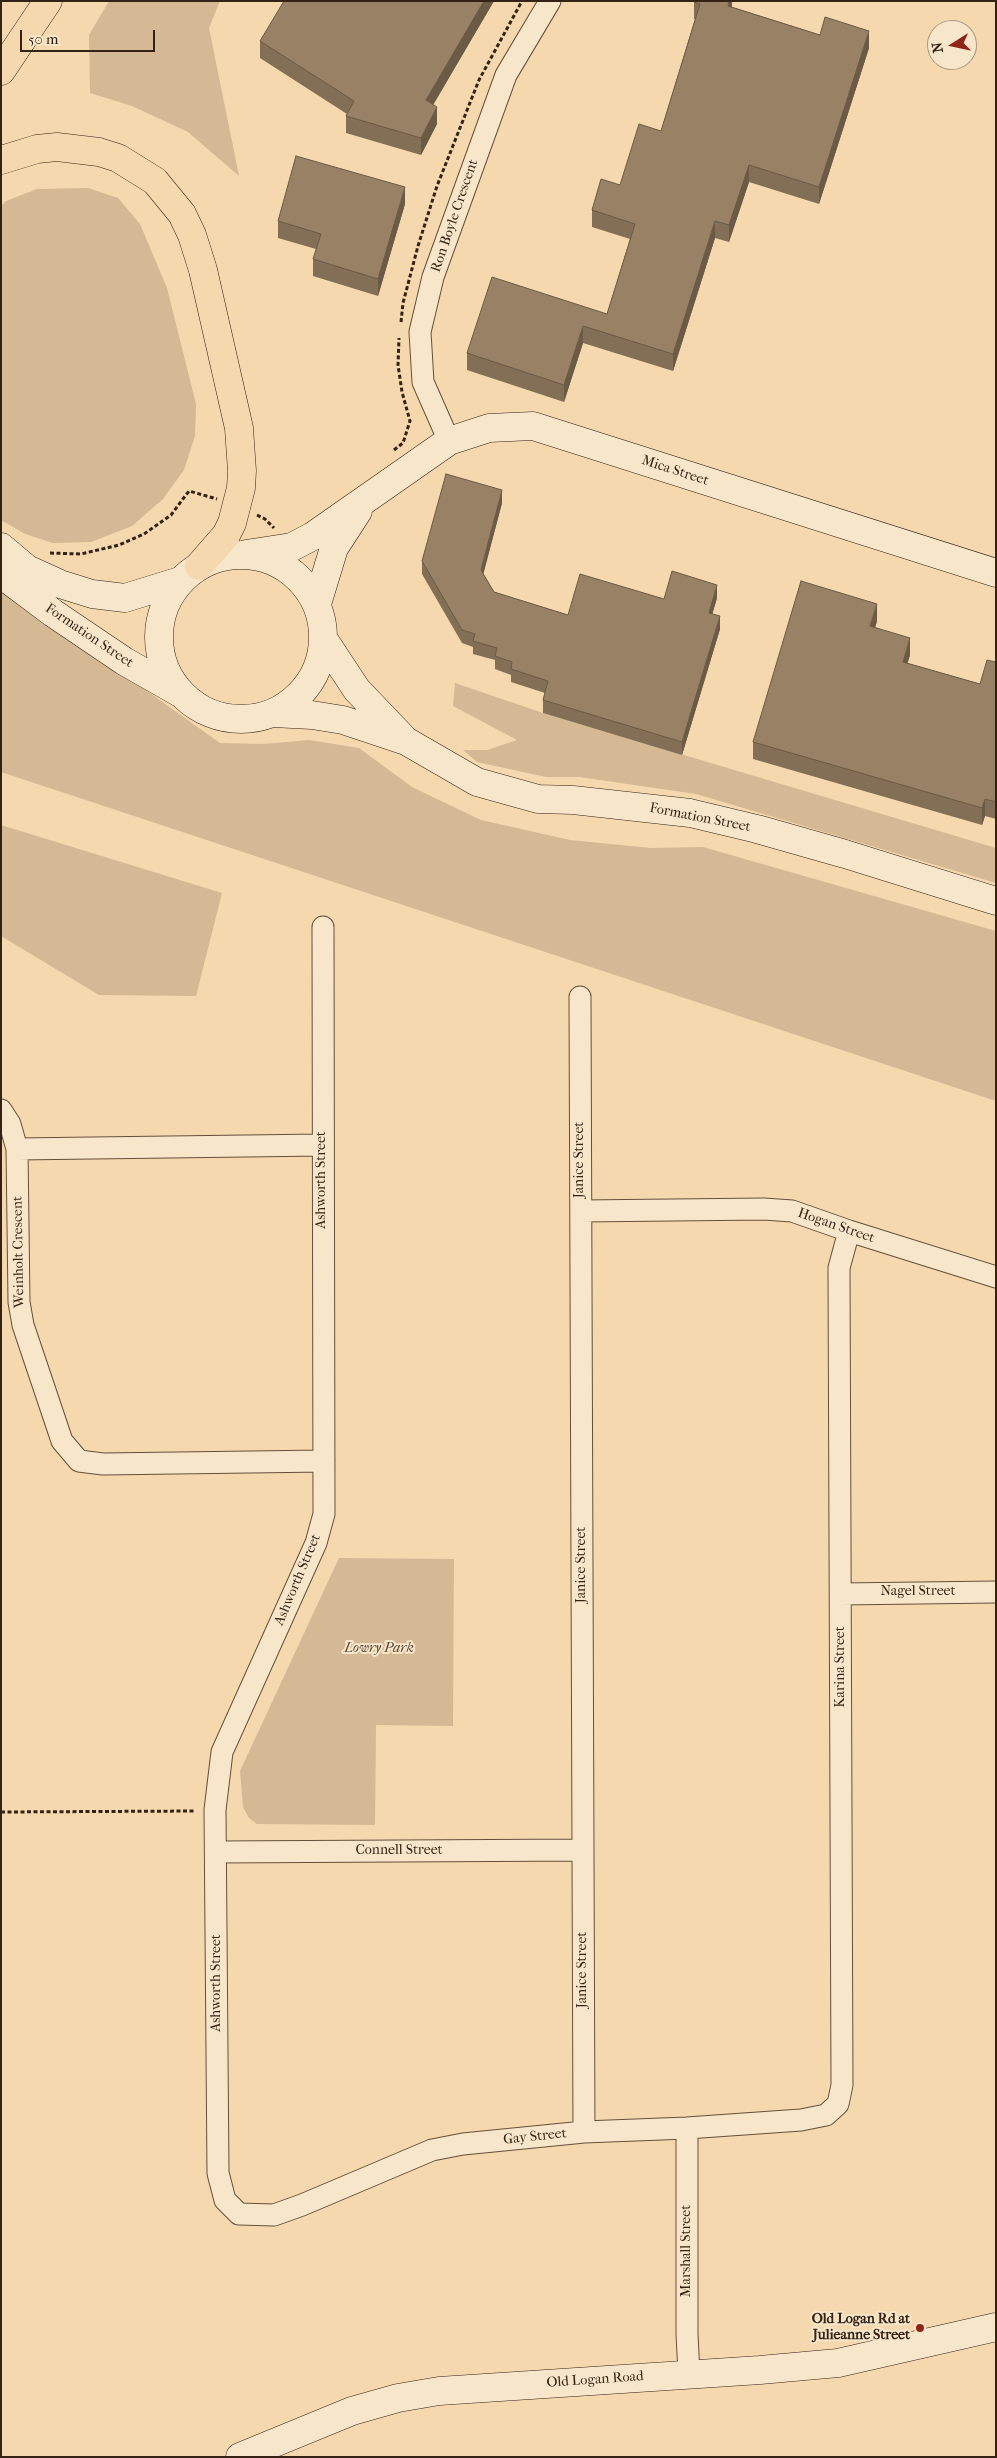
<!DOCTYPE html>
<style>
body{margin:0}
#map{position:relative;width:997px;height:2458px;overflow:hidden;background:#f5d8ae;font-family:"IM FELL French Canon",serif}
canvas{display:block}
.frame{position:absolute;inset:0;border:2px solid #342214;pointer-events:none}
.north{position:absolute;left:927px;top:20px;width:50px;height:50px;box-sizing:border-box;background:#f8e6ca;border:1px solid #aa9881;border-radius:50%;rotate:260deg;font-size:14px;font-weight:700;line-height:20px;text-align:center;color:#342214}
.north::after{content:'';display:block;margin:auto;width:18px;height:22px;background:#8f2418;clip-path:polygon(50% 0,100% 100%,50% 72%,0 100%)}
.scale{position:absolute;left:20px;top:30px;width:135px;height:22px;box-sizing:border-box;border:2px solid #342214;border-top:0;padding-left:6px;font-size:15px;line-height:18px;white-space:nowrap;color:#342214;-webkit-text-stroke:4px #f8e6ca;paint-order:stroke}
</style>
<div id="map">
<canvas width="997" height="2458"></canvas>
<div class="frame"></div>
<div class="north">N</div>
<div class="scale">50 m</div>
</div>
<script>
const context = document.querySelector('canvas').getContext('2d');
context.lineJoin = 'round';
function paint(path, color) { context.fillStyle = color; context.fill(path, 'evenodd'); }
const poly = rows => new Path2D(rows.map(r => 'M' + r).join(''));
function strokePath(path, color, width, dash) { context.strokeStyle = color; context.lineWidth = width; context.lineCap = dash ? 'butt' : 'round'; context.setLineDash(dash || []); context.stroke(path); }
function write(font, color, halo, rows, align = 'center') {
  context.font = font + ' "IM FELL French Canon",serif'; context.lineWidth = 4; context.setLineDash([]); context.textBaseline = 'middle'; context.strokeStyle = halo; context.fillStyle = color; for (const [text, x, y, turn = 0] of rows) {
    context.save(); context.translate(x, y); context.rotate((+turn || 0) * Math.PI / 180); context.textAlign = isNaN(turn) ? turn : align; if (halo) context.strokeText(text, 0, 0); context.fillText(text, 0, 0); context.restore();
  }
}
paint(poly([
 [109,1,220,1,209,28,239,176,188,132,132,106,90,93,89,35],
 [88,188,118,198,140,224,167,288,196,404,195,436,184,470,163,499,132,526,91,542,53,543,25,534,1,520,1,206,6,201,37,189],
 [1,587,220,743,263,744,309,740,359,748,412,787,481,820,570,840,651,848,703,847,996,931,996,1101,1,772],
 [455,683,543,713,996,848,996,883,696,794,579,777,546,777,477,762,463,750,487,750,517,740,453,706],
 [1,825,222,893,196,996,99,995,1,936],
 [339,1558,454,1559,453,1726,376,1725,375,1825,257,1824,249,1818,243,1807,240,1771]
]), '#d4b994');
const street = poly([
 [449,441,423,382,420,332,433,277,506,75,550,1],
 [323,927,324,1514,316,1543,222,1752,215,1810,218,2173,225,2200,239,2214,274,2215,302,2205,432,2150,463,2144,584,2132,687,2128,801,2120,826,2115,838,2104,842,2085,839,1268,849,1231],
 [580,997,584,2132],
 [1,1110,10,1124,17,1149,19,1302,23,1325,62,1441,79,1461,103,1464,324,1461],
 [17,1149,322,1145],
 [581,1211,764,1209,792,1211,849,1231,996,1277],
 [841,1594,996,1592],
 [216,1852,583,1850],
 [687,2128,687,2334,689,2374]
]);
const secondary = poly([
 [1,547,27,569,60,584,92,594,125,598,180,581],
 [246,554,292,547,313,536,449,441,489,428,533,426,996,573],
 '159 637a82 82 0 1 1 164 0a82 82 0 1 1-164 0Z',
 [1,574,53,613,124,661,180,693],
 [317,604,334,548,358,511],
 [324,640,357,690,402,737],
 [273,713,312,715,343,720,406,741,477,782,538,799,573,800,690,813,757,829,845,854,996,901],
 [240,2457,352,2411,398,2398,439,2391,760,2370,838,2363,996,2327]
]);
const highway = poly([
 [1,71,48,1],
 [1,160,37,149,57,147,99,152,118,158,155,181,182,214,192,235,203,270,239,428,242,471,241,488,232,523,226,535,199,566]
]);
strokePath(street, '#64503a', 23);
strokePath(secondary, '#342214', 29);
strokePath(highway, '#342214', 29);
strokePath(poly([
 [401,322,403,303,418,246,437,186,479,80,522,1],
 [394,450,403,443,410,421,402,392,398,365,399,338],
 [257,515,265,519,274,528],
 [50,553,81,554,119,545,144,534,171,515,189,491,217,499],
 [1,1812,196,1811]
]), '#342214', 3, [4, 2.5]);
strokePath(street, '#f8e6ca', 21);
strokePath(secondary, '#f8e6ca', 28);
strokePath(highway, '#f5d8ae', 28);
paint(poly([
 [494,1,433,105,437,124,421,155,346,133,346,116,347,114,260,58,260,41],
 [694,1,732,1,732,7,820,35,869,48,819,204,749,182,729,242,715,238,673,371,583,343,564,402,467,370,467,353,607,314,630,239,592,227,592,210,620,185,661,131,695,19,694,19],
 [405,204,378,296,313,276,313,259,316,249,278,238,278,221],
 [502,503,483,574,494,592,568,615,664,599,717,598,712,614,720,629,682,755,543,713,543,700,545,693,511,682,511,675,495,669,495,660,473,654,473,647,462,643,422,574,422,561],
 [877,621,875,628,910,655,907,663,980,684,996,662,996,819,985,816,982,825,753,759,753,742]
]), '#836f56');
paint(poly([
 [484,1,494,1,426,117,426,100],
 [729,1,732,1,732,10,728,6],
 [869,31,869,48,819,204,819,187],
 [437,107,437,124,421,155,421,138],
 [749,165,749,182,729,242,729,225],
 [405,187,405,204,378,296,378,279],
 [715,221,715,238,673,371,673,354],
 [583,326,583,343,564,402,564,385],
 [502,490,502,503,481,583,481,570],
 [717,585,717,598,709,626,709,613],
 [877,604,877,621,870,644,870,626],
 [720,616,720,629,682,755,682,742],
 [910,638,910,655,903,679,903,662],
 [985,799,985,816,982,825,982,808]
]), '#6a5a46');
const building = poly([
 [284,1,484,1,426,100,437,107,421,138,346,116,354,101,260,41,284,1],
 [694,1,729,1,728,6,820,35,825,17,869,31,819,187,749,165,729,225,715,221,673,354,583,326,564,385,467,353,492,277,607,314,635,224,592,210,601,179,620,185,639,124,661,131,700,4,694,2,694,1],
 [296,156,405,187,378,279,313,259,321,234,278,221,296,156],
 [446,474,502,490,481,570,494,592,568,615,580,574,664,599,672,571,717,585,709,613,720,616,682,742,543,700,548,681,511,669,512,662,495,656,497,648,473,641,475,634,462,630,422,561,446,474],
 [801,581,877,604,870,626,910,638,903,662,980,684,987,660,996,662,996,802,985,799,982,808,753,742,801,581]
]);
paint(building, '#988164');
strokePath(building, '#6a5a46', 1);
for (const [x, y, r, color] of [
 [920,2328,5,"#8f2418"]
]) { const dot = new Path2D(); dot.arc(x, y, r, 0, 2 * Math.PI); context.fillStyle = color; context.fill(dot); strokePath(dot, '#f8e6ca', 2); }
write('14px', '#342214', '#f8e6ca', [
 ["Ron Boyle Crescent",455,216,-71],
 ["Mica Street",675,471,18],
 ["Formation Street",89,636,34],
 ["Formation Street",700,818,11],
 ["Janice Street",580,1160,-90],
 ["Ashworth Street",322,1180,-90],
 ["Hogan Street",836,1226,19],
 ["Weinholt Crescent",19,1252,-91],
 ["Janice Street",582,1565,-90],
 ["Ashworth Street",298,1580,-67],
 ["Nagel Street",918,1592],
 ["Karina Street",841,1667,-90],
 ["Connell Street",399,1851],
 ["Janice Street",583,1970,-90],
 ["Ashworth Street",217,1983,-90],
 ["Gay Street",535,2137,-6],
 ["Marshall Street",687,2251,-90],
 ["Old Logan Road",595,2380,-4]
]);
write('italic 14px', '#5c4834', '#f8e6ca', [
 ["Lowry Park",379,1649]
]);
write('bold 14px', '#342214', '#f8e6ca', [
 ["Old Logan Rd at",910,2320],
 ["Julieanne Street",910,2336]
], 'right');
</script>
